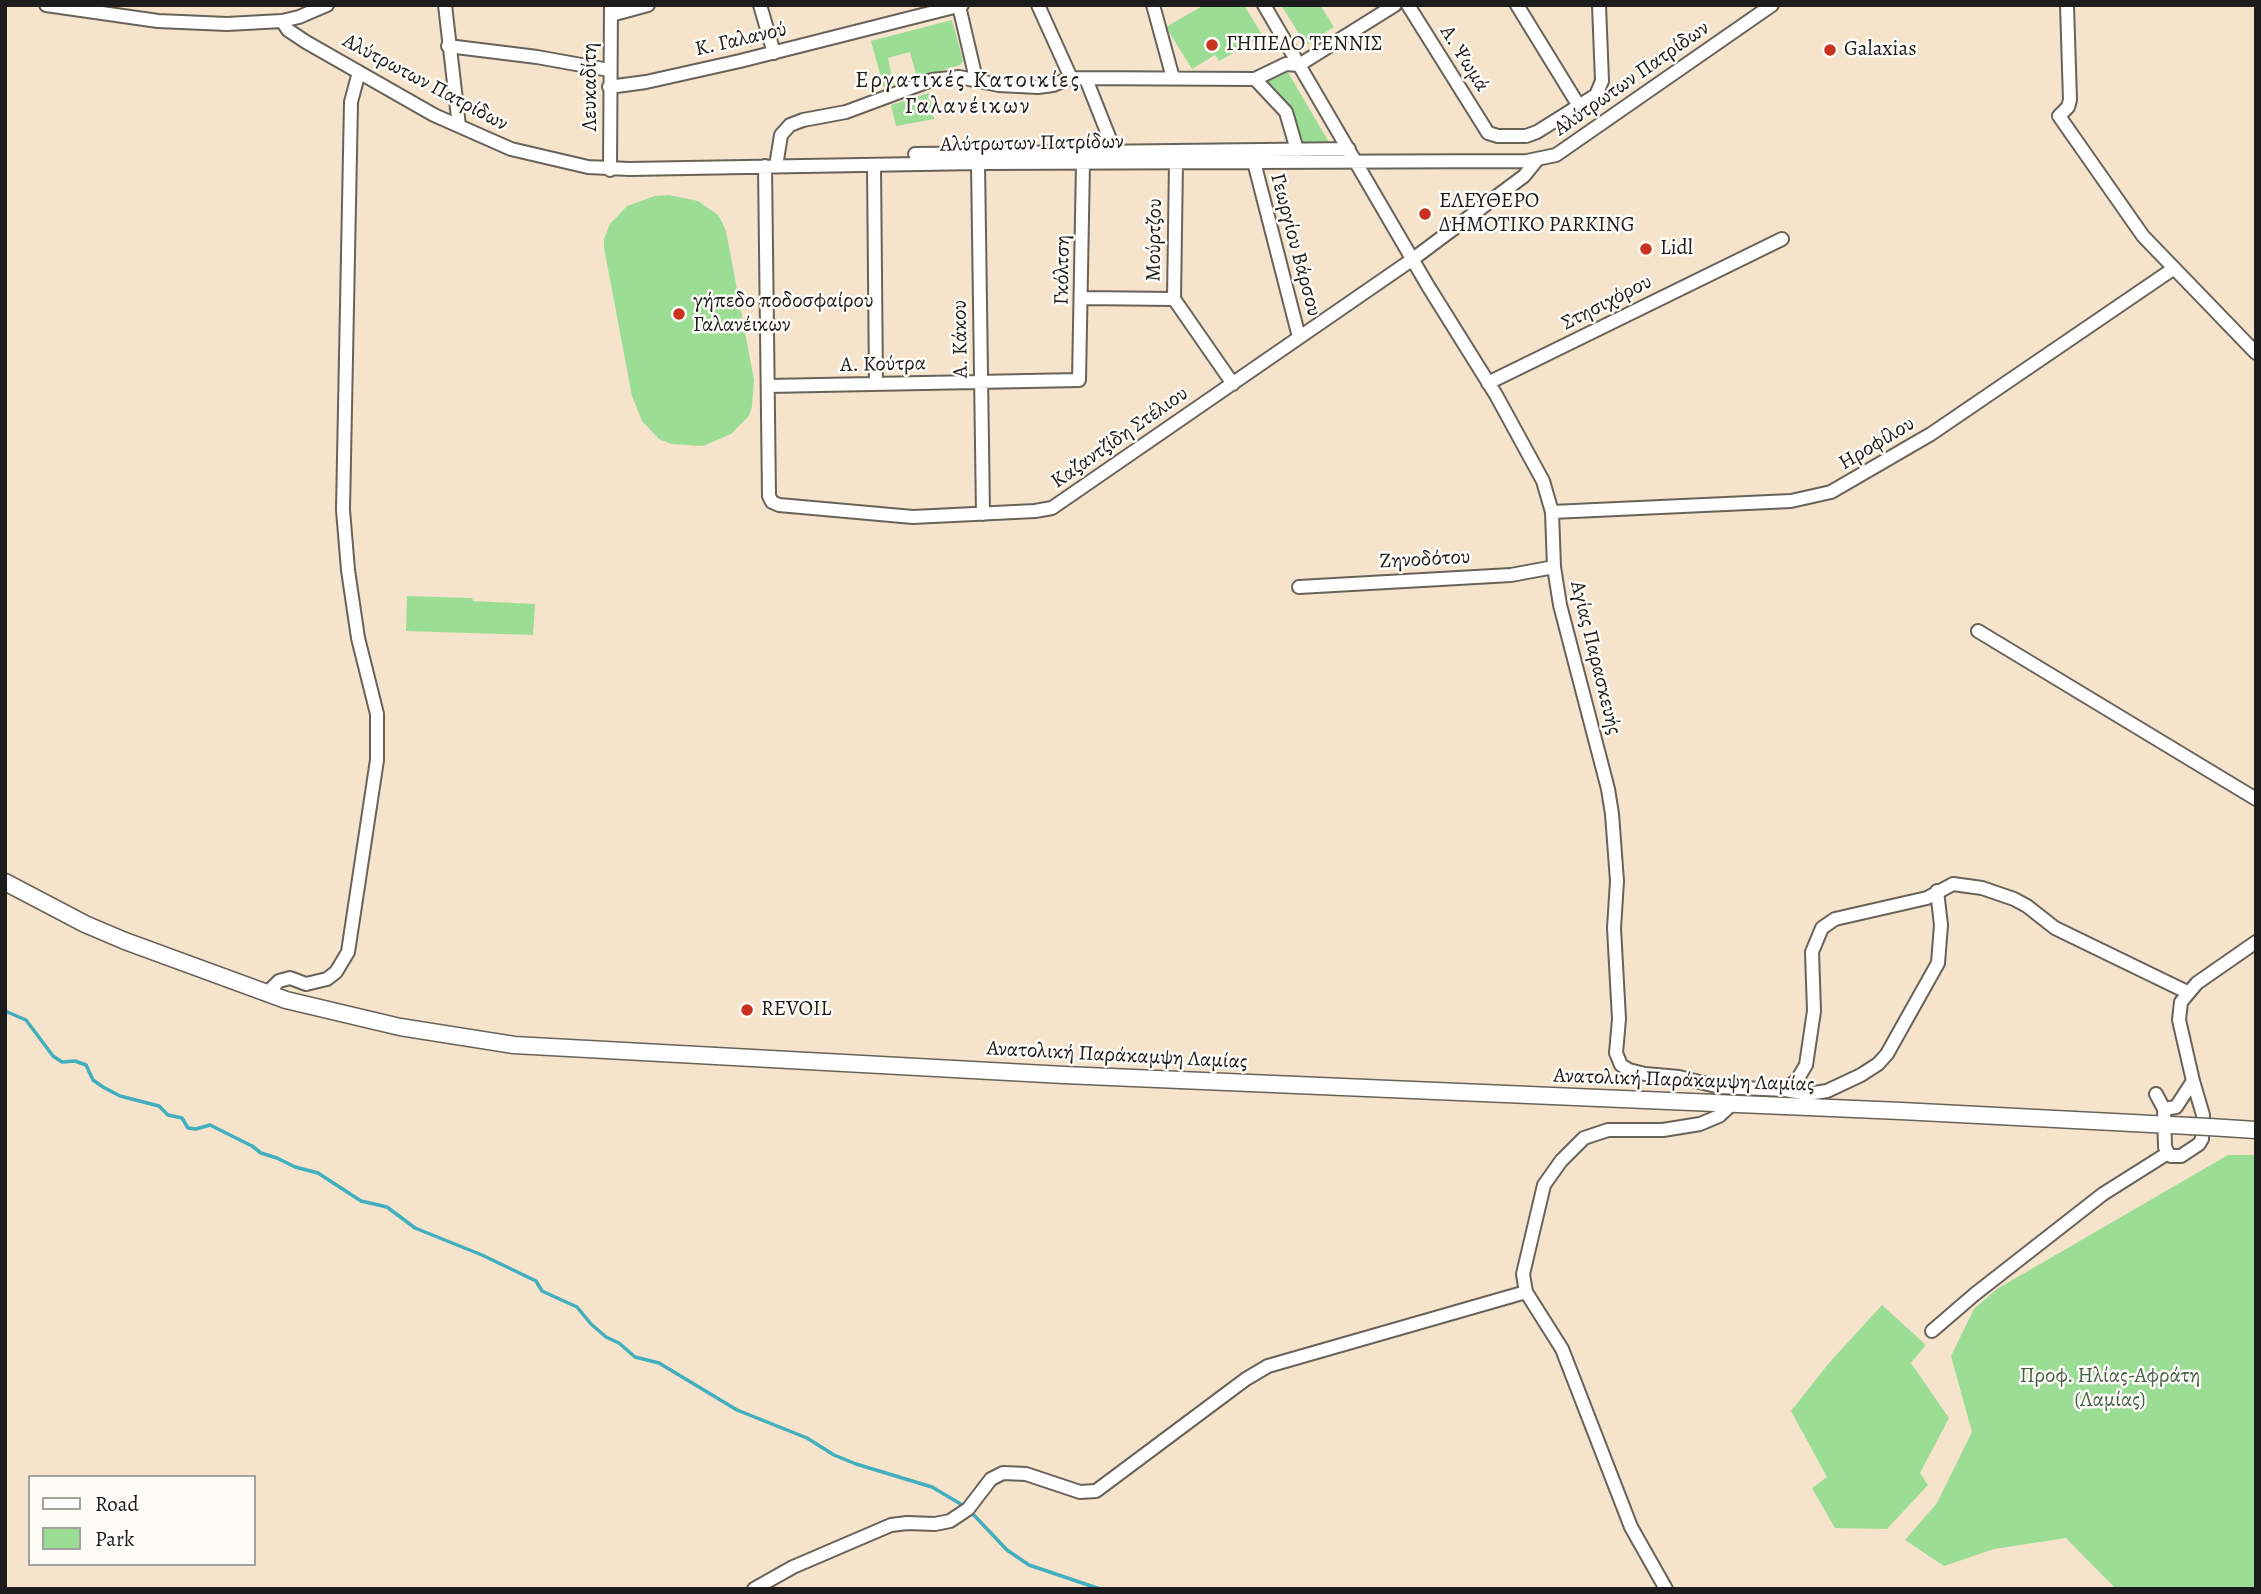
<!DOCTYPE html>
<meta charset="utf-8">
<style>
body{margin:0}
#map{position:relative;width:2261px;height:1594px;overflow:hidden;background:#f5e3cb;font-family:Alegreya,serif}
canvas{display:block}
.frame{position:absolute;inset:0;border:7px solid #1c1c1c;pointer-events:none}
.legend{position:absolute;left:28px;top:1475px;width:228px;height:91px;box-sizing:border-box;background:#fdfcf7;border:2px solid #a3a29f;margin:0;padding:9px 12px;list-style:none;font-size:21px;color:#1c1c1c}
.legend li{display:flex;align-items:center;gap:14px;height:35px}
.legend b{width:35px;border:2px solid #a3a29f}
</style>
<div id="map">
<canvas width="2261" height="1594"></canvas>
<div class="frame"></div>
<ul class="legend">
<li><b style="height:9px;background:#fff"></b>Road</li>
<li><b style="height:19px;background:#9bdd95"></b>Park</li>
</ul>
</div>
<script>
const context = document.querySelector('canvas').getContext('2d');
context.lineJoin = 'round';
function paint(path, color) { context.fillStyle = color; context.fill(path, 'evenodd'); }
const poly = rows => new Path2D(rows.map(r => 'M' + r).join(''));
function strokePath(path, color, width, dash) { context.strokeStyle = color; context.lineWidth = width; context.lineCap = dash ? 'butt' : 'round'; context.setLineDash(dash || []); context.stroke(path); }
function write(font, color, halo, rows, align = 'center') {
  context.font = font + ' Alegreya,serif'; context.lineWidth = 5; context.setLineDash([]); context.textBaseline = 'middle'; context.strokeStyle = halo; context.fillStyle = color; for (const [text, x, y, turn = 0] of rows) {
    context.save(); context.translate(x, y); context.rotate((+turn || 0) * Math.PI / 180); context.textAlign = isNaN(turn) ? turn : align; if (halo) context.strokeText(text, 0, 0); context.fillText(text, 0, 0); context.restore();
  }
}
paint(poly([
 [1204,5,1244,5,1263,36,1219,61,1215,55,1192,69,1166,27],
 [1281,5,1320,5,1334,27,1306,45],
 [952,20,963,61,960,65,917,78,910,52,888,58,894,85,884,88,871,41],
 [1286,69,1330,144,1299,146,1264,81],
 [929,93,934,119,896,126,891,105],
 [669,195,698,201,718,215,722,222,726,231,754,380,752,406,749,416,731,434,703,446,671,444,659,439,642,421,632,396,604,248,604,239,610,224,627,206,655,196],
 [407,596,472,598,473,601,535,604,533,635,406,631],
 [2228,1155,2256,1155,2256,1589,2116,1589,2066,1538,1994,1549,1944,1566,1905,1540,1937,1503,1972,1432,1951,1356,1974,1309,1997,1289],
 [1882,1305,1926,1345,1911,1363,1949,1418,1920,1473,1928,1485,1887,1529,1835,1528,1812,1488,1827,1477,1791,1411,1829,1363]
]), '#9bdd95');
strokePath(poly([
 [5,1011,26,1020,53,1056,62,1062,75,1061,86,1065,93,1080,103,1087,120,1096,159,1106,168,1115,182,1118,188,1128,196,1129,210,1125,252,1146,261,1153,277,1158,295,1167,318,1173,361,1201,387,1207,415,1228,482,1255,536,1281,542,1291,577,1307,591,1324,606,1337,619,1343,635,1357,659,1363,737,1410,807,1438,834,1455,856,1464,932,1487,964,1506],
 [970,1511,1007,1550,1029,1565,1100,1589]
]), '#41afbe', 3.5);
const minor = poly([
 [46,5,158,21,227,24,282,21,299,17,327,5],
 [445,5,459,126],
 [760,5,774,53],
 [1038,5,1071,78],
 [1153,5,1173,78],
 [1264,5,1428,286,1496,395,1543,481,1552,512,1554,567,1560,605,1608,789,1612,814,1617,881,1614,928,1619,1019,1616,1053,1621,1065,1629,1070,1645,1074,1679,1077,1720,1087,1785,1090,1808,1094,1827,1091,1861,1075,1878,1064,1887,1054,1938,963,1941,925,1937,891],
 [1408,5,1488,133,1498,136,1526,136,1537,132,1596,95,1602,81,1599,5],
 [1517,5,1579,106],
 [2067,5,2070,100,2068,107,2059,116,2143,236,2256,353],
 [959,6,976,79],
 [611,15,648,5],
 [282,21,288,30,306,42,434,115,511,149,588,167,629,169,978,163,1527,161,1556,155,1772,5],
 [448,46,537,57,609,70],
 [1086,79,1115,152],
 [1255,79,1286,112,1297,150],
 [609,87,646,82,740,61,962,5],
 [915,154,1349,149],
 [1176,162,1174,299,1233,384],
 [1254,162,1299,337],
 [978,163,983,514],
 [765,166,769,496,772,502,779,505,913,517,1035,511,1052,508,1413,259,1524,176,1537,160],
 [776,166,781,135,790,125,803,120,846,112,932,80,959,77,999,85,1038,87,1053,85,1071,78,1255,79,1286,64,1299,65,1395,5],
 [874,166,876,384],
 [610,170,611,5],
 [1082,298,1174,299],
 [1488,383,1782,239],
 [768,386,1079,380,1083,163],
 [1552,512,1791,501,1831,492,1931,434,2173,269],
 [1299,587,1511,575,1554,567],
 [1978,631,2256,799],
 [267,993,279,981,290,978,306,984,327,979,336,972,348,952,377,760,377,714,358,638,348,570,343,510,351,102,359,72],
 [1785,1090,1797,1080,1806,1065,1814,1011,1812,952,1822,928,1835,919,1927,898,1953,884,1982,888,2014,899,2027,906,2055,928,2187,992],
 [2156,1094,2164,1109,2165,1147,2168,1153],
 [2164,1109,2176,1107,2193,1081,2179,1020,2181,1002,2197,983,2256,942],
 [1932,1331,1975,1294,2103,1194,2168,1153,2171,1156,2181,1156,2199,1144,2202,1139,2203,1115,2193,1081],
 [754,1589,793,1567,891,1525,907,1523,935,1524,950,1521,968,1509,991,1479,1003,1473,1026,1474,1080,1492,1096,1491,1246,1379,1268,1366,1526,1292],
 [1666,1589,1631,1527,1562,1349,1526,1292,1523,1274,1544,1185,1561,1161,1584,1138,1608,1130,1663,1130,1700,1124,1719,1116,1732,1104]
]);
const major = poly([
 [5,882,85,924,125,941,286,1000,400,1027,514,1045,1064,1075,1901,1111,2190,1126],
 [2209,1127,2256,1130]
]);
strokePath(minor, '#686259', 16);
strokePath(major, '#686259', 19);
strokePath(minor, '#fff', 12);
strokePath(major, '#fff', 16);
const majorBridge = poly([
 [2190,1126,2209,1127]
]);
strokePath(majorBridge, '#686259', 19, []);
strokePath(majorBridge, '#fff', 16);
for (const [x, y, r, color] of [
 [1212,45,7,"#c8321e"],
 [1830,50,7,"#c8321e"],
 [1425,214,7,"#c8321e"],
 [1646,249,7,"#c8321e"],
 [679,314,7,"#c8321e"],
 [747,1010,7,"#c8321e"]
]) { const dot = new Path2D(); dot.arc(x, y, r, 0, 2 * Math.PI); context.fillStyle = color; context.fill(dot); strokePath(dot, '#fdfcf7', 2.5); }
write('21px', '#1c1c1c', '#fdfcf7', [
 ["Κ. Γαλανού",741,40,-13],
 ["Α. Ψωμά",1464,59,58],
 ["Αλύτρωτων Πατρίδων",1632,79,-35],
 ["Αλύτρωτων Πατρίδων",425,83,28],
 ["Λευκαδίτη",591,87,-90],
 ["Αλύτρωτων Πατρίδων",1032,144,-1],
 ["Μούρτζου",1155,240,-89],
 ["Γεωργίου Βάρσου",1295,245,75],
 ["Γκόλτση",1063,270,-89],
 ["Στησιχόρου",1607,303,-27],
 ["Α. Κάκου",961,339,-91],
 ["Α. Κούτρα",883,365,-1],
 ["Καζαντζίδη Στέλιου",1120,438,-35],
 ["Ηροφίλου",1877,444,-31],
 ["Ζηνοδότου",1425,560,-3],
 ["Αγίας Παρασκευής",1595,658,76],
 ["Ανατολική Παράκαμψη Λαμίας",1117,1056,3],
 ["Ανατολική Παράκαμψη Λαμίας",1684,1081,2]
]);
write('21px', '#1c1c1c', '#fdfcf7', [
 ["ΓΗΠΕΔΟ ΤΕΝΝΙΣ",1226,45],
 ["Galaxias",1844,50],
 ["ΕΛΕΥΘΕΡΟ",1439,202],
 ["ΔΗΜΟΤΙΚΟ PARKING",1439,226],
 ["Lidl",1660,249],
 ["γήπεδο ποδοσφαίρου",693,302],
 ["Γαλανέικων",693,326],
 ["REVOIL",761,1010]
], 'left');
write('21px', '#486046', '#fdfcf7', [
 ["Προφ. Ηλίας-Αφράτη",2110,1377],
 ["(Λαμίας)",2110,1401]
]);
context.letterSpacing = '2px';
write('23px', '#1c1c1c', '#fdfcf7', [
 ["Εργατικές Κατοικίες",968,81],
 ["Γαλανέικων",968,107]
]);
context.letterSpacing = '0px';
</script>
